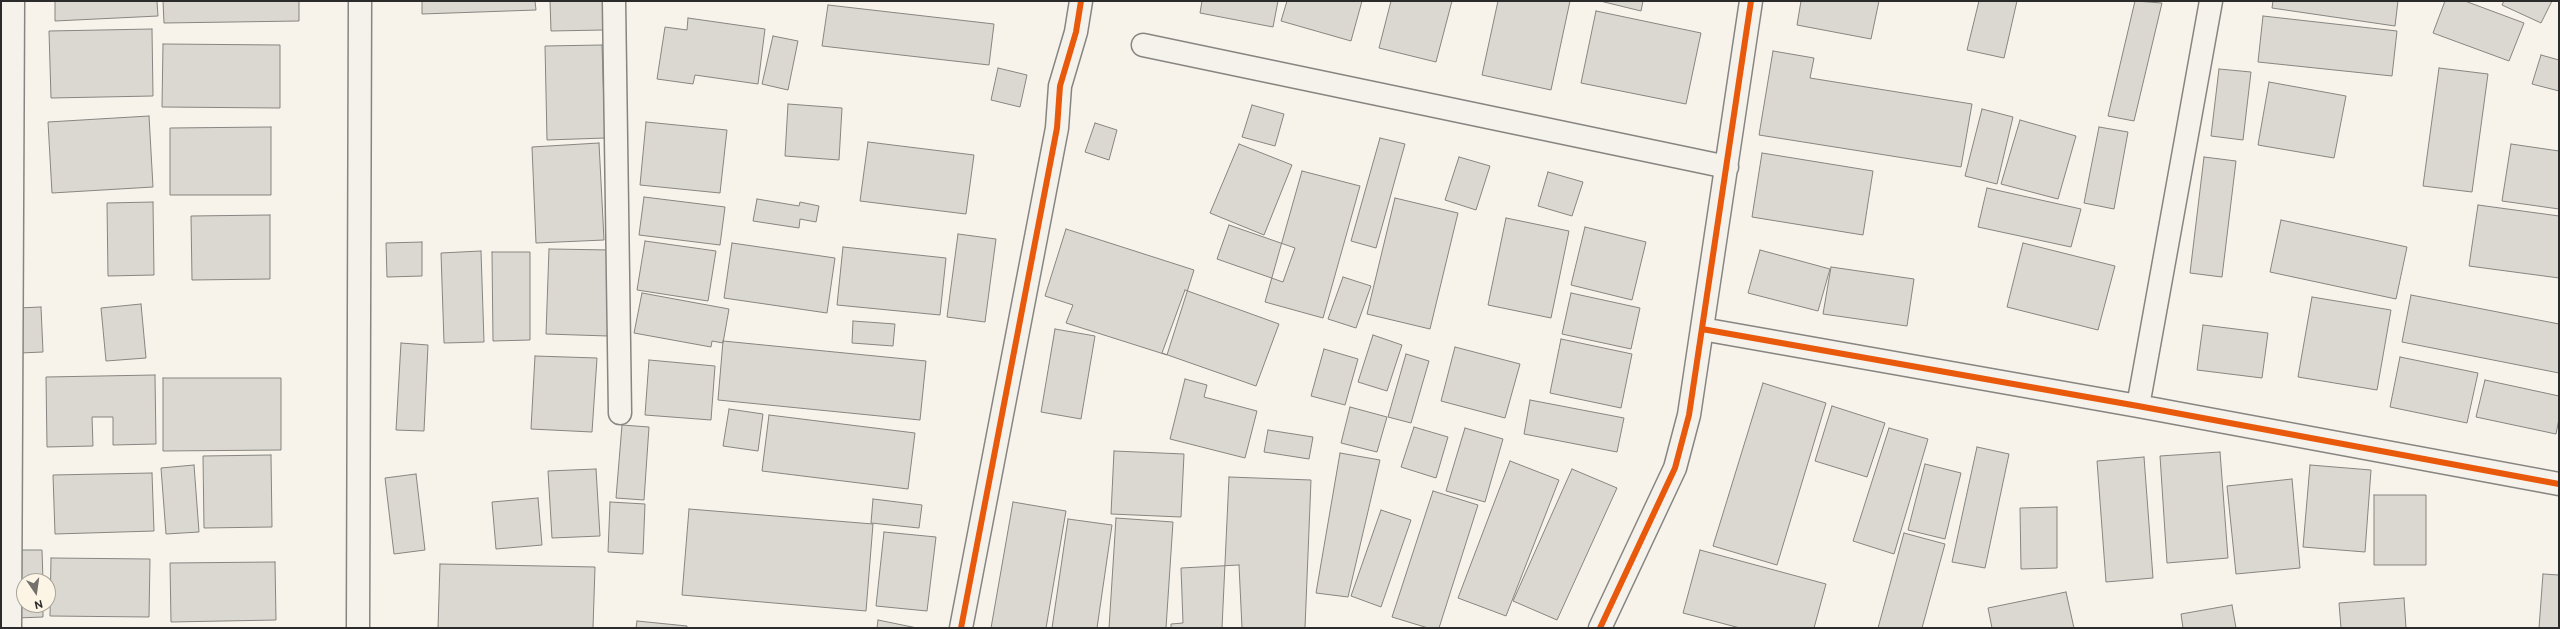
<!DOCTYPE html>
<style>
body{margin:0}
#map{position:relative;width:2560px;height:629px;overflow:hidden;background:#f7f3ea;font-family:"Balsamiq Sans",sans-serif}
canvas{display:block}
.frame{position:absolute;inset:0;border:2px solid #2b2b2b;pointer-events:none}
.north{position:absolute;left:16px;top:573px;width:40px;height:40px;box-sizing:border-box;background:#fcf5e5;border:1px solid #a8a49b;border-radius:50%;rotate:167deg;font-size:11px;font-weight:700;line-height:16px;text-align:center;color:#2b2b2b}
.north::after{content:'';display:block;margin:auto;width:14px;height:18px;background:#72716e;clip-path:polygon(50% 0,100% 100%,50% 72%,0 100%)}
</style>
<div id="map">
<canvas width="2560" height="629"></canvas>
<div class="frame"></div>
<div class="north">N</div>
</div>
<script>
const context = document.querySelector('canvas').getContext('2d');
context.lineJoin = 'round';
function paint(path, color) { context.fillStyle = color; context.fill(path, 'evenodd'); }
const poly = rows => new Path2D(rows.map(r => 'M' + r).join(''));
function strokePath(path, color, width, dash) { context.strokeStyle = color; context.lineWidth = width; context.lineCap = dash ? 'butt' : 'round'; context.setLineDash(dash || []); context.stroke(path); }
const building = poly([
 [55,1,157,1,158,16,55,21,55,1],
 [163,1,299,1,299,21,164,23,163,1],
 [422,1,535,1,536,10,422,14,422,1],
 [550,1,604,1,604,30,551,31,550,1],
 [1202,1,1278,1,1273,27,1200,13,1202,1],
 [1287,1,1362,1,1351,41,1281,21,1287,1],
 [1391,1,1452,1,1436,62,1379,48,1391,1],
 [1498,1,1570,1,1551,90,1482,75,1498,1],
 [1600,1,1643,1,1641,11,1600,1],
 [1801,1,1879,1,1871,39,1797,25,1801,1],
 [1979,1,2017,1,2004,58,1967,50,1979,1],
 [2135,1,2162,3,2134,121,2108,116,2135,1],
 [2273,1,2398,1,2395,26,2272,8,2273,1],
 [2445,1,2465,1,2524,23,2509,61,2433,33,2445,1],
 [2504,1,2552,1,2541,23,2502,5,2504,1],
 [828,5,994,24,989,65,822,46,828,5],
 [1596,11,1701,33,1686,104,1581,83,1596,11],
 [2263,16,2397,31,2392,76,2258,62,2263,16],
 [688,18,765,29,758,84,695,75,693,84,657,79,665,27,687,30,688,18],
 [152,29,153,96,51,98,49,31,152,29],
 [773,36,798,41,788,90,762,84,773,36],
 [163,44,280,45,280,108,162,107,163,44],
 [602,45,605,138,547,140,545,46,602,45],
 [1773,51,1814,58,1810,78,1972,104,1961,167,1759,135,1773,51],
 [2541,55,2559,60,2559,91,2532,84,2541,55],
 [998,68,1027,75,1020,107,991,100,998,68],
 [2439,68,2488,74,2472,192,2423,186,2439,68],
 [2219,69,2251,72,2243,140,2211,136,2219,69],
 [2269,82,2346,96,2334,158,2258,145,2269,82],
 [788,104,842,108,839,160,785,156,788,104],
 [1252,105,1284,114,1275,146,1242,137,1252,105],
 [1982,109,2013,117,1997,184,1965,176,1982,109],
 [149,116,153,187,52,193,48,122,149,116],
 [2020,120,2076,136,2058,199,2001,184,2020,120],
 [646,122,727,130,720,193,640,185,646,122],
 [1095,123,1117,130,1109,160,1085,152,1095,123],
 [271,127,271,195,170,195,170,128,271,127],
 [2099,127,2128,132,2114,209,2084,203,2099,127],
 [1380,138,1405,144,1376,248,1351,241,1380,138],
 [868,142,974,155,966,214,860,201,868,142],
 [599,143,604,240,536,243,532,147,599,143],
 [1239,144,1292,165,1264,235,1210,213,1239,144],
 [2511,144,2559,151,2559,209,2502,201,2511,144],
 [1762,153,1873,171,1863,235,1752,217,1762,153],
 [1459,157,1490,166,1476,210,1445,200,1459,157],
 [2204,157,2236,161,2222,277,2190,273,2204,157],
 [1302,171,1360,186,1323,318,1265,302,1302,171],
 [1548,172,1583,182,1572,216,1538,206,1548,172],
 [1987,188,2081,209,2071,247,1978,227,1987,188],
 [644,197,725,207,720,245,639,235,644,197],
 [1395,198,1458,213,1430,329,1367,314,1395,198],
 [757,199,799,206,800,202,819,206,816,222,800,219,799,228,753,221,757,199],
 [153,202,154,275,108,276,107,203,153,202],
 [2478,205,2559,216,2559,278,2469,266,2478,205],
 [270,215,270,279,192,280,191,216,270,215],
 [1506,218,1569,231,1551,318,1488,305,1506,218],
 [2281,220,2407,247,2396,299,2270,272,2281,220],
 [1229,225,1295,248,1283,282,1217,259,1229,225],
 [1585,227,1646,242,1632,300,1571,285,1585,227],
 [1066,229,1194,270,1167,355,1066,323,1073,305,1045,296,1066,229],
 [958,234,996,239,985,322,947,317,958,234],
 [645,241,716,251,708,301,637,290,645,241],
 [422,242,422,276,387,277,386,243,422,242],
 [732,243,835,258,827,313,724,298,732,243],
 [2023,243,2115,266,2098,330,2007,307,2023,243],
 [843,247,946,258,940,315,837,305,843,247],
 [549,249,611,250,608,336,546,334,549,249],
 [1760,250,1830,269,1818,311,1748,293,1760,250],
 [481,251,484,342,444,343,441,253,481,251],
 [492,252,530,252,530,340,493,341,492,252],
 [1831,267,1914,279,1907,326,1823,314,1831,267],
 [1343,277,1371,286,1356,328,1328,319,1343,277],
 [1185,290,1279,324,1256,386,1162,353,1185,290],
 [642,293,729,309,723,343,712,341,711,347,634,333,642,293],
 [1571,293,1640,308,1631,349,1562,334,1571,293],
 [2411,295,2559,324,2559,373,2402,342,2411,295],
 [2312,297,2391,310,2377,390,2298,377,2312,297],
 [141,304,146,358,106,361,101,308,141,304],
 [41,307,43,352,20,353,18,308,41,307],
 [853,321,895,324,893,346,852,343,853,321],
 [2203,325,2268,333,2262,378,2197,370,2203,325],
 [1055,329,1095,336,1081,419,1041,412,1055,329],
 [1373,335,1402,345,1387,391,1358,382,1373,335],
 [1561,339,1632,354,1621,408,1550,393,1561,339],
 [723,341,926,361,920,420,718,400,723,341],
 [401,343,428,345,424,431,396,430,401,343],
 [1455,347,1520,364,1505,418,1441,401,1455,347],
 [1324,349,1358,359,1345,405,1311,396,1324,349],
 [1406,354,1429,361,1411,423,1388,417,1406,354],
 [535,356,597,358,592,432,531,429,535,356],
 [2400,357,2478,373,2467,423,2390,407,2400,357],
 [649,360,715,366,711,420,645,415,649,360],
 [155,375,156,444,113,445,113,417,92,417,93,446,47,447,46,377,155,375],
 [163,378,281,378,281,450,163,451,163,378],
 [1185,379,1207,385,1204,397,1257,411,1245,458,1170,439,1185,379],
 [2485,380,2559,396,2559,419,2556,434,2476,417,2485,380],
 [1763,383,1826,403,1777,565,1713,546,1763,383],
 [1530,400,1624,418,1617,452,1524,434,1530,400],
 [1832,406,1885,423,1867,477,1815,461,1832,406],
 [1350,407,1387,417,1377,452,1341,443,1350,407],
 [729,409,763,414,758,451,723,446,729,409],
 [769,415,915,433,908,489,762,471,769,415],
 [622,425,649,427,644,500,616,498,622,425],
 [1414,427,1448,437,1436,478,1401,467,1414,427],
 [1465,428,1503,439,1485,502,1446,491,1465,428],
 [1889,428,1928,439,1894,554,1853,541,1889,428],
 [1268,430,1313,437,1309,459,1264,452,1268,430],
 [1977,447,2009,454,1985,568,1952,562,1977,447],
 [1114,451,1184,454,1181,517,1111,514,1114,451],
 [2220,452,2228,558,2167,563,2160,456,2220,452],
 [1340,453,1380,460,1348,597,1316,593,1340,453],
 [271,455,272,527,204,528,203,456,271,455],
 [2144,457,2153,578,2106,582,2097,461,2144,457],
 [1510,461,1559,480,1506,616,1458,598,1510,461],
 [1925,464,1961,473,1945,539,1908,530,1925,464],
 [194,465,199,532,166,534,161,468,194,465],
 [2310,465,2371,470,2365,552,2303,547,2310,465],
 [596,469,600,536,552,538,548,471,596,469],
 [1572,469,1617,488,1557,620,1513,601,1572,469],
 [152,473,154,531,55,534,53,475,152,473],
 [416,474,425,550,394,554,385,478,416,474],
 [1229,477,1311,480,1305,628,1222,628,1229,477],
 [2292,479,2300,568,2236,574,2227,486,2292,479],
 [1433,491,1478,505,1439,628,1428,628,1392,617,1433,491],
 [2374,495,2426,495,2426,565,2374,565,2374,495],
 [538,498,542,545,496,549,492,502,538,498],
 [873,499,922,505,919,528,871,523,873,499],
 [610,502,645,504,643,554,608,552,610,502],
 [1013,502,1066,511,1046,628,991,628,1013,502],
 [2057,507,2057,568,2021,569,2020,508,2057,507],
 [689,509,873,524,866,611,682,595,689,509],
 [1381,510,1411,520,1381,607,1351,596,1381,510],
 [1116,518,1173,522,1166,628,1109,628,1116,518],
 [1068,519,1112,525,1097,628,1052,628,1068,519],
 [884,532,936,537,927,611,876,606,884,532],
 [1904,533,1945,544,1922,628,1878,628,1904,533],
 [16,550,42,550,43,581,24,581,24,605,43,605,43,617,17,618,16,550],
 [1700,550,1826,584,1814,628,1740,628,1683,613,1700,550],
 [51,558,150,559,149,617,50,616,51,558],
 [275,562,276,620,171,622,170,563,275,562],
 [440,564,595,567,593,628,438,628,440,564],
 [1239,565,1242,628,1171,628,1171,624,1183,623,1181,568,1239,565],
 [2543,574,2559,575,2559,628,2539,628,2543,574],
 [2066,592,2074,628,1992,628,1988,608,2066,592],
 [2404,598,2406,628,2341,628,2339,603,2404,598],
 [2232,605,2236,628,2183,628,2181,614,2232,605],
 [878,620,917,628,877,628,878,620],
 [637,621,687,626,687,628,636,628,637,621]
]);
paint(building, '#dad8d1');
strokePath(building, '#878581', 1);
const street = poly([
 [614,1,620,413],
 [1143,45,1727,167],
 [1702,329,2138,406,2559,484],
 [2138,406,2211,1],
 [10,628,13,1],
 [358,628,360,1],
 [961,628,1057,128,1060,86,1076,32,1081,1],
 [1600,628,1675,468,1689,415,1751,1]
]);
strokePath(street, '#878581', 25);
strokePath(street, '#f5f2ec', 22);
strokePath(poly([
 [1702,329,2138,406,2559,484],
 [961,628,1057,128,1060,86,1076,32,1081,1],
 [1600,628,1675,468,1689,415,1751,1]
]), '#e8590c', 6);
</script>
